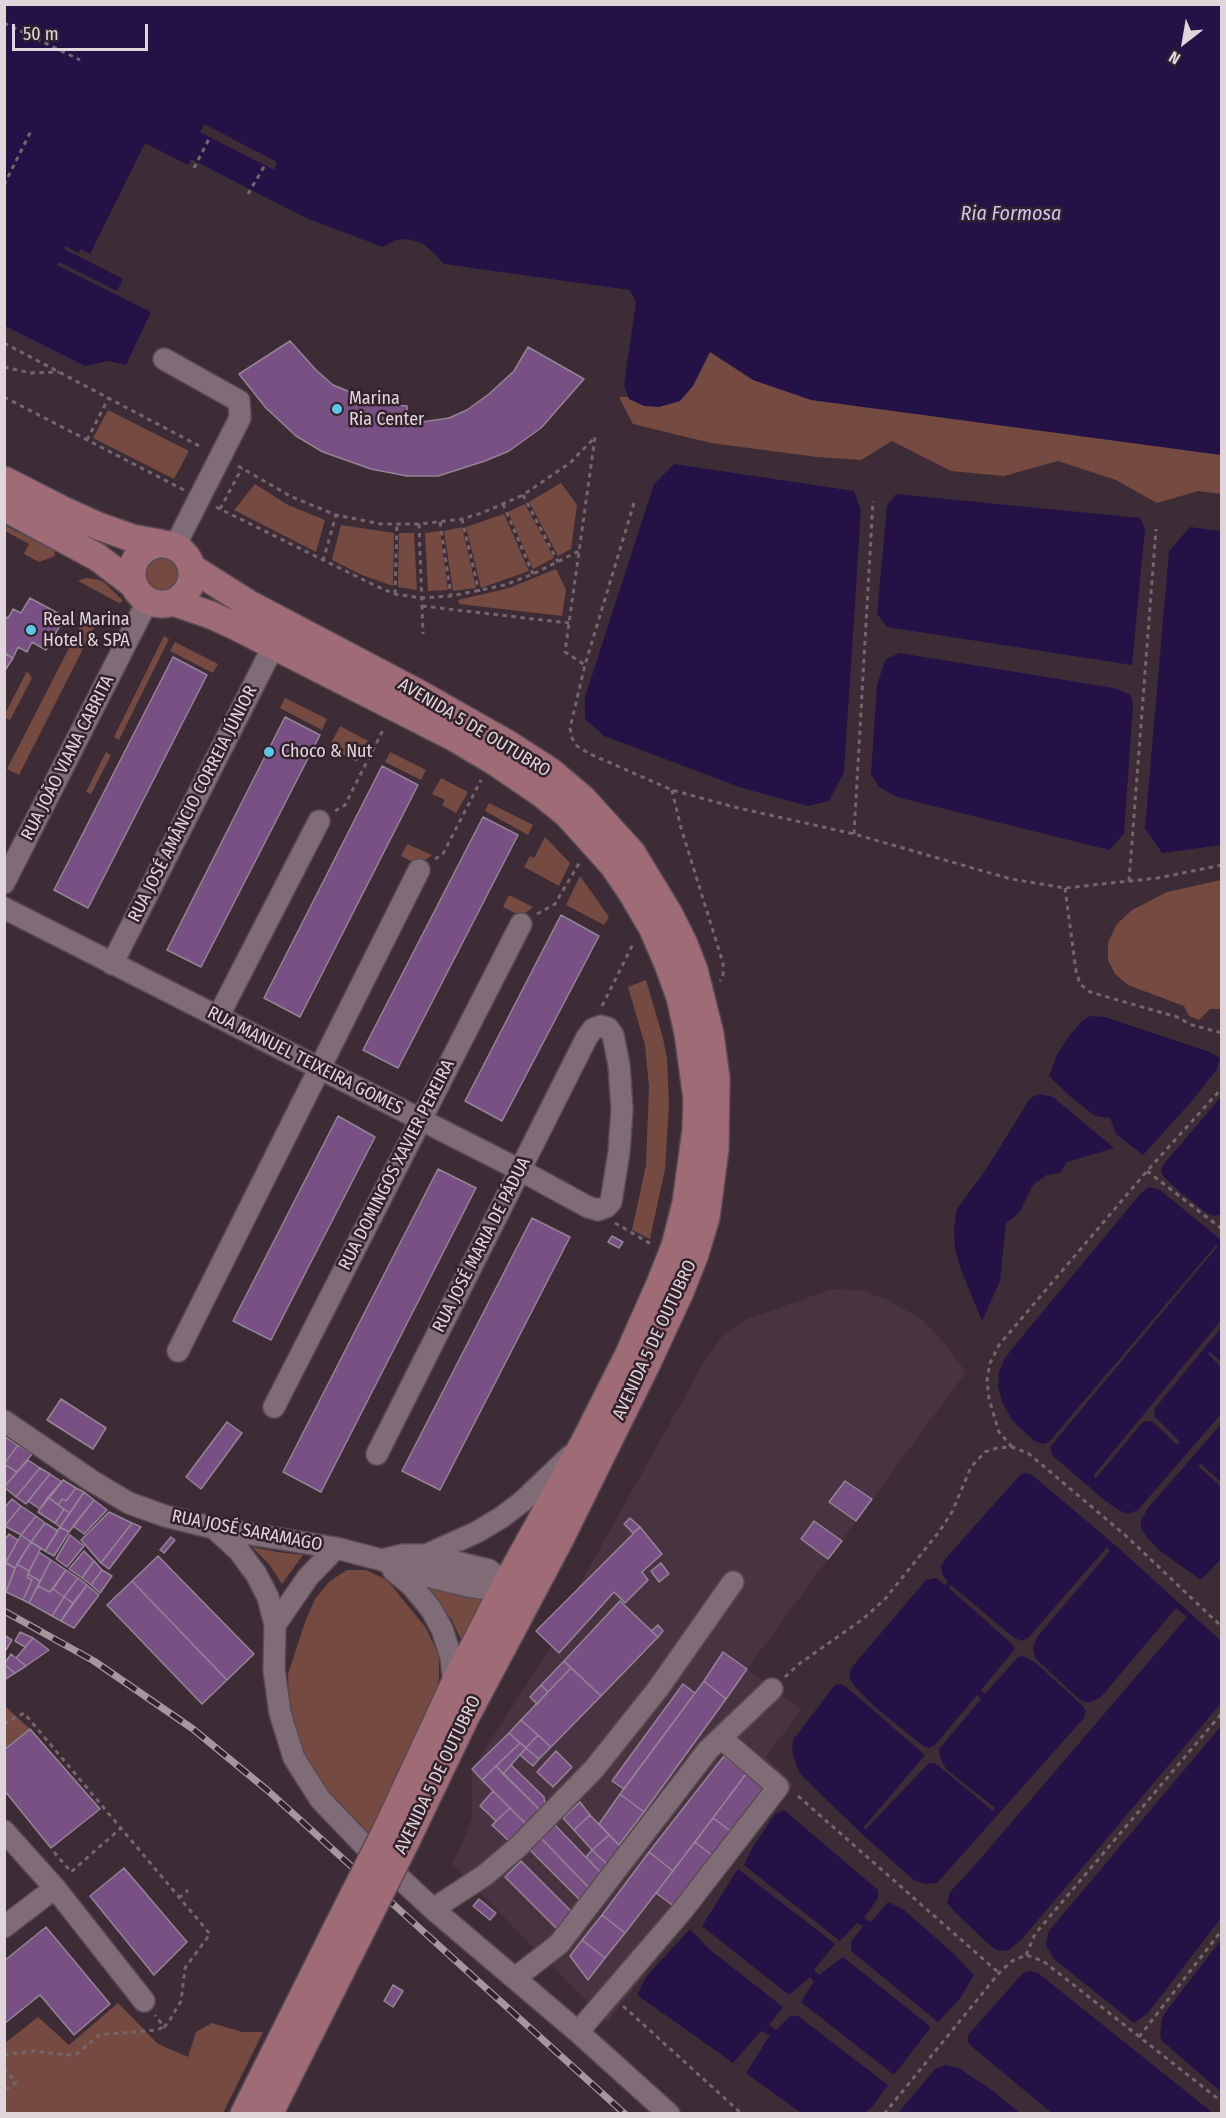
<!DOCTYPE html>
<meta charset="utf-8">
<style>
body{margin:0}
#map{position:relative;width:1226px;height:2118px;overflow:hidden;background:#3d2c35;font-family:"Fira Sans Condensed",sans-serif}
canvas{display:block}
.frame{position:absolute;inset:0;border:6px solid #e0d5db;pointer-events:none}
.north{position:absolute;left:1154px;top:12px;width:60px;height:60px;-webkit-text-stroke:4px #33222b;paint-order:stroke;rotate:211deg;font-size:16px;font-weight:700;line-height:24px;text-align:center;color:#e0d5db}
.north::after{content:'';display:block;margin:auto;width:21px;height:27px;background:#e0d5db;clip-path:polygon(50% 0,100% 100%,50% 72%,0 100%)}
.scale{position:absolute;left:12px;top:24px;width:136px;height:27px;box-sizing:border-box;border:3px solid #e0d5db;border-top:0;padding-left:8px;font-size:18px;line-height:21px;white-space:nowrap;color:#e0d5db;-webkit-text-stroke:4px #33222b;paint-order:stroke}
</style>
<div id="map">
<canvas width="1226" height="2118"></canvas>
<div class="frame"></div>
<div class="north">N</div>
<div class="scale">50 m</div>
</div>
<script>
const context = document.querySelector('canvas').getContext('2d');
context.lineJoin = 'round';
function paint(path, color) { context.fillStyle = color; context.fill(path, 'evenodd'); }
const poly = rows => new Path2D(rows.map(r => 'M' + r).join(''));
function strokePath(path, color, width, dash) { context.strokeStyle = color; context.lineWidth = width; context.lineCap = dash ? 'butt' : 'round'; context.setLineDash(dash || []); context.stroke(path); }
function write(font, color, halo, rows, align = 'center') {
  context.font = font + ' "Fira Sans Condensed",sans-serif'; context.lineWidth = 5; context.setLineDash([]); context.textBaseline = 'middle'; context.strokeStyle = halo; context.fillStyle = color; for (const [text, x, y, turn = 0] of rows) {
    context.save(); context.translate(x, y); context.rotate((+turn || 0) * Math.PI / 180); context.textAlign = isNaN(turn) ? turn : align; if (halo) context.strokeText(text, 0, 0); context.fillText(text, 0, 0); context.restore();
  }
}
paint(poly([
 [833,1289,863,1291,890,1301,921,1319,944,1343,966,1372,747,1669,801,1710,766,1757,794,1785,607,2022,452,1864,462,1845,472,1818,472,1769,552,1646,536,1631,576,1591,707,1357,725,1333,747,1319]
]), '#4a3340');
paint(poly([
 [709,348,1221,453,1221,494,1198,491,1157,503,1116,480,1058,461,1004,476,951,471,892,441,861,460,817,457,711,443,633,424,619,397,630,397],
 [108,410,189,451,174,479,93,438],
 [561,483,577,505,571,549,558,556,529,502],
 [255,484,288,505,325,520,316,552,234,510],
 [525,504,554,558,533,569,508,512],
 [504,514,529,571,481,588,466,527],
 [4,525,54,550,55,556,39,562,24,554,29,544,5,531],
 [341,525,394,533,393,586,362,575,332,560],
 [462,527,476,588,453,591,444,531],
 [440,531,448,590,428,591,425,533],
 [399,533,414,533,417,590,398,587],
 '143 573a19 19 0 1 1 38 0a19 19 0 1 1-38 0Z',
 [556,569,566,590,562,616,459,604,458,600,509,588],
 [86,578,100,580,106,584,122,600,122,602,119,603,78,581],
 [84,619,95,625,19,775,7,769],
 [164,636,169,639,119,740,114,737],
 [175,642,218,664,213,673,170,651],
 [27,671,32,678,10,720,5,718,5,712,6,712],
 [285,698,327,719,322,730,280,708],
 [340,726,368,741,357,762,329,747],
 [106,752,111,755,91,794,86,792],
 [390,752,426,770,421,780,385,762],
 [441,778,468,792,456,813,442,805,445,800,432,794],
 [489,803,533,825,528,835,485,811],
 [545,837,570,863,559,886,524,867,530,856,534,858],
 [407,844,432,855,419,865,401,856],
 [580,876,609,917,604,925,566,905],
 [1221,880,1221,1009,1210,1009,1199,1020,1189,1016,1184,1006,1128,985,1115,974,1108,960,1108,942,1117,924,1132,910,1167,892],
 [509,895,533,907,521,916,503,907],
 [646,980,663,1038,667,1059,669,1105,665,1169,650,1239,632,1230,646,1165,649,1087,645,1045,628,987],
 [252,1547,277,1552,303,1555,282,1584,269,1564],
 [347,1570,366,1570,387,1580,426,1628,439,1656,439,1680,430,1709,371,1836,326,1788,308,1762,297,1736,289,1701,288,1674,305,1622,315,1599,330,1581],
 [426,1586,483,1599,461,1640,452,1620],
 [5,1706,30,1729,5,1749],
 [118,2003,158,2044,188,2057,196,2032,212,2023,242,2032,263,2032,223,2113,5,2113,5,2043,38,2017,69,2045]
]), '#754a40');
paint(poly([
 [4,5,1221,5,1221,455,811,400,753,380,710,352,693,386,680,401,659,407,644,406,629,399,624,385,636,302,630,290,444,264,435,254,422,243,408,239,396,240,383,247,306,218,191,159,188,165,145,143,90,254,81,249,78,253,66,246,64,249,123,279,117,291,59,262,57,265,151,312,126,365,108,361,85,366,5,326],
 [674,464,854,491,861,510,844,772,829,801,808,806,742,788,604,736,585,719,585,697,654,484],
 [896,494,1140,518,1145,528,1132,665,887,627,877,614,887,506],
 [1190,527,1221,531,1221,845,1162,853,1145,828,1169,551],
 [899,653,1114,688,1131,695,1133,706,1124,834,1109,850,897,797,879,787,871,774,877,685,885,660],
 [1090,1016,1105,1017,1210,1052,1220,1058,1217,1069,1192,1101,1143,1155,1116,1134,1110,1118,1095,1116,1071,1097,1049,1076,1057,1055,1069,1036,1082,1021],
 [1040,1094,1053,1097,1114,1148,1067,1162,1060,1173,1047,1175,1033,1185,1019,1213,1006,1223,1000,1281,982,1321,961,1270,955,1249,954,1229,957,1209,987,1168,1029,1100,1034,1096],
 [1221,1097,1221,1214,1215,1216,1208,1214,1180,1192,1164,1177,1161,1171,1163,1165],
 [1149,1187,1160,1190,1221,1240,1221,1320,1093,1476,1096,1478,1142,1423,1147,1421,1153,1422,1177,1445,1180,1442,1155,1417,1154,1412,1156,1407,1221,1328,1221,1362,1210,1352,1208,1354,1221,1367,1221,1414,1138,1510,1128,1514,1118,1510,1103,1499,1052,1455,1050,1447,1218,1246,1216,1245,1049,1442,1043,1444,1034,1441,1012,1420,1002,1402,998,1387,999,1372,1004,1360,1011,1350,1141,1193],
 [1221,1424,1221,1482,1201,1464,1198,1466,1222,1488,1221,1559,1201,1580,1159,1550,1146,1536,1141,1528,1141,1520,1148,1508],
 [1025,1473,1031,1474,1115,1545,1221,1641,1222,1702,1022,1939,1009,1950,1002,1951,995,1949,983,1939,955,1912,947,1903,950,1892,975,1865,1187,1617,1176,1608,1101,1697,1091,1702,1085,1702,1079,1699,1035,1658,1033,1647,1037,1637,1110,1551,1107,1547,1028,1638,1021,1641,1013,1637,951,1585,949,1588,1012,1644,1015,1649,981,1690,985,1694,1018,1657,1023,1656,1036,1663,1083,1706,1086,1712,1083,1719,937,1883,926,1884,915,1881,862,1834,801,1775,796,1764,792,1751,793,1740,834,1686,839,1684,845,1686,925,1755,864,1827,865,1830,929,1763,934,1763,940,1767,993,1811,995,1808,946,1769,940,1758,939,1749,981,1699,977,1695,935,1745,929,1748,923,1746,875,1707,855,1687,850,1678,850,1672,852,1667,926,1580,936,1578,945,1585,948,1582,942,1574,941,1566,946,1558,1020,1475],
 [1221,1726,1221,1918,1148,2013,1134,2023,1054,1959,1046,1945,1047,1938,1049,1931],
 [784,1810,878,1890,878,1898,864,1918,871,1922,888,1902,903,1909,954,1954,974,1975,959,2000,938,2022,851,1951,851,1942,863,1926,857,1923,840,1941,744,1865,751,1850,775,1814],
 [738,1869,835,1944,814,1970,819,1975,843,1957,931,2027,894,2075,801,2002,814,1981,810,1977,789,1995,702,1926],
 [690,1929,709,1949,783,2007,769,2025,776,2030,790,2016,798,2016,888,2085,873,2106,865,2113,801,2113,746,2073,770,2035,761,2031,733,2063,637,1995,646,1977],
 [1221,1940,1221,2092,1161,2040,1160,2034,1162,2018,1166,2011],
 [1030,1971,1038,1973,1213,2113,1052,2113,971,2046,967,2040,969,2034,1023,1973],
 [946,2065,959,2068,993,2091,1020,2113,898,2113,935,2069]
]), '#241246');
paint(poly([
 [204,124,277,162,274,170,200,132]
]), '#3d2c35');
const building = poly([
 [290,341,316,370,333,385,377,403,407,406,408,424,449,418,467,410,489,394,514,371,528,347,584,379,541,428,509,451,485,461,438,476,407,476,371,469,323,452,296,436,266,408,239,374,290,341],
 [30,598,65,617,46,650,32,642,27,652,18,647,13,658,4,654,4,616,8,618,13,609,21,613,30,598],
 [5,653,13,658,4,672,4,654,5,653],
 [173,657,207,675,88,908,54,890,173,657],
 [285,717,320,735,201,967,167,950,285,717],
 [382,766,418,785,300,1017,264,998,382,766],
 [483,817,518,835,398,1068,363,1050,483,817],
 [561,915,599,936,502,1121,465,1101,561,915],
 [338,1116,375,1137,271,1340,233,1321,338,1116],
 [438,1169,476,1188,321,1492,283,1472,438,1169],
 [532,1218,570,1237,440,1490,402,1471,532,1218],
 [612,1236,623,1242,619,1248,608,1242,612,1236],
 [61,1399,106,1428,93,1449,47,1420,61,1399],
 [227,1422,242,1433,201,1489,186,1477,227,1422],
 [5,1437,18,1445,4,1464,4,1437,5,1437],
 [18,1445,32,1454,17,1472,4,1464,18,1445],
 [28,1460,40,1468,16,1497,4,1487,28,1460],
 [4,1464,17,1472,4,1487,4,1464],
 [40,1468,50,1474,26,1504,16,1497,40,1468],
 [50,1474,62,1482,40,1509,28,1501,50,1474],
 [63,1480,76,1488,66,1501,62,1499,58,1505,48,1497,63,1480],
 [845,1481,872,1499,856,1521,829,1502,845,1481],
 [76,1488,84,1492,70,1513,58,1505,62,1499,66,1501,76,1488],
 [84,1492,94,1500,69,1532,60,1527,84,1492],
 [48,1497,64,1509,55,1523,38,1512,48,1497],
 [12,1499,21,1506,5,1526,4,1508,12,1499],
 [94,1500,107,1510,84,1534,73,1526,94,1500],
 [21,1506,36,1516,21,1535,5,1526,21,1506],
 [64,1509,70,1513,60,1527,55,1523,64,1509],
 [109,1512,132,1523,101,1563,81,1540,109,1512],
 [36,1516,45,1523,31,1542,21,1535,36,1516],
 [630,1518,640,1527,633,1533,624,1524,630,1518],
 [814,1521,842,1541,828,1559,801,1539,814,1521],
 [45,1523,58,1531,45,1551,31,1542,45,1523],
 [132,1523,141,1527,109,1569,101,1563,132,1523],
 [60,1527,69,1532,54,1556,45,1551,60,1527],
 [640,1527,662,1554,642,1572,648,1580,625,1603,614,1592,559,1653,536,1631,640,1527],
 [9,1534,18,1540,6,1562,4,1541,9,1534],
 [21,1535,31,1542,15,1568,6,1562,21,1535],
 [70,1535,84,1546,67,1567,56,1559,70,1535],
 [171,1537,175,1540,164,1553,160,1550,171,1537],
 [31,1542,41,1548,29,1571,17,1564,31,1542],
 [84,1551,94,1561,82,1578,69,1569,84,1551],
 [39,1552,51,1560,40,1581,28,1574,39,1552],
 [158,1556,254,1654,227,1680,132,1581,158,1556],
 [51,1560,66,1570,50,1592,38,1586,51,1560],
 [94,1561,102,1570,91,1585,82,1578,94,1561],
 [4,1562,15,1568,6,1592,4,1591,4,1562],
 [661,1563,669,1574,659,1582,651,1571,661,1563],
 [17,1564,29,1571,27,1577,32,1580,23,1600,6,1592,17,1564],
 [66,1570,78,1578,64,1597,53,1589,66,1570],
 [102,1570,112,1576,100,1593,91,1585,102,1570],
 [28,1574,40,1581,29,1603,23,1600,32,1580,27,1577,28,1574],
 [78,1578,87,1585,73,1603,64,1597,78,1578],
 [132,1581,227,1680,202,1704,107,1605,132,1581],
 [87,1585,99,1595,74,1628,61,1621,87,1585],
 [38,1586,50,1592,53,1589,64,1597,52,1616,29,1603,38,1586],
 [64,1597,73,1603,61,1621,52,1616,64,1597],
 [620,1601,658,1637,601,1696,564,1661,620,1601],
 [658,1625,663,1631,658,1637,651,1631,658,1625],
 [20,1632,33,1638,25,1647,15,1641,20,1632],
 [4,1635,12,1640,6,1650,4,1649,4,1635],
 [33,1638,49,1650,26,1666,16,1658,33,1638],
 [723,1652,747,1669,726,1699,704,1681,723,1652],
 [11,1654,26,1666,15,1673,4,1664,11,1654],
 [564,1661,571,1668,548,1692,541,1685,564,1661],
 [4,1664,15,1673,4,1680,4,1664],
 [571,1668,601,1696,551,1747,521,1720,571,1668],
 [704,1681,726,1699,644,1812,620,1794,704,1681],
 [683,1684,695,1693,624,1789,612,1781,683,1684],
 [541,1685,548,1692,537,1704,530,1697,541,1685],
 [521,1720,538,1735,526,1748,509,1733,521,1720],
 [30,1729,100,1809,51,1848,4,1790,4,1750,30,1729],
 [509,1733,520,1743,482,1780,472,1769,509,1733],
 [538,1735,551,1747,539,1759,526,1748,538,1735],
 [520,1743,526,1748,503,1774,496,1766,520,1743],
 [526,1748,539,1759,533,1766,520,1755,526,1748],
 [556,1751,572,1767,553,1787,537,1772,556,1751],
 [724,1756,746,1774,673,1871,649,1852,724,1756],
 [511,1765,544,1797,545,1803,541,1811,503,1774,511,1765],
 [496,1766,541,1811,527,1825,482,1780,496,1766],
 [746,1774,766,1789,733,1833,713,1818,746,1774],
 [493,1791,510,1808,496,1821,480,1806,493,1791],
 [620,1794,644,1812,619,1845,599,1824,620,1794],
 [580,1802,590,1815,574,1830,563,1818,580,1802],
 [510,1808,527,1825,509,1841,492,1825,510,1808],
 [590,1815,609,1835,592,1850,574,1830,590,1815],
 [713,1818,733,1833,714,1857,695,1842,713,1818],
 [553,1823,603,1875,591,1890,540,1837,553,1823],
 [609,1835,623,1849,609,1866,592,1850,609,1835],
 [541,1838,591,1890,581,1901,530,1850,541,1838],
 [695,1842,714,1857,675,1907,656,1893,695,1842],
 [592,1850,609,1866,603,1875,586,1857,592,1850],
 [649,1852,673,1871,625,1933,602,1915,649,1852],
 [521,1861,574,1914,558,1930,505,1877,521,1861],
 [124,1868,187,1942,154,1975,90,1896,124,1868],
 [479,1899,496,1913,490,1920,473,1906,479,1899],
 [602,1915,625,1933,605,1958,582,1940,602,1915],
 [46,1927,110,2004,74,2035,40,1995,4,2024,4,1961,46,1927],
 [582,1940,605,1958,588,1980,570,1956,582,1940],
 [393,1985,403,1991,393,2007,384,2001,393,1985]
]);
paint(building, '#795083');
strokePath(building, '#938596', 1.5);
const minor = poly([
 [164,359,239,401,240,418,175,546],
 [4,883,148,600],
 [4,908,520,1170,588,1207,598,1210,606,1207,611,1202,619,1152,622,1109,619,1065,613,1035,608,1028,601,1026,593,1029,587,1037,520,1170,377,1454],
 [112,964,274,645],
 [218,1017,319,821],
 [178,1351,419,870],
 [274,1407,521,924],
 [4,1421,92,1481,129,1503,165,1516,214,1528,336,1548,382,1560,410,1572,468,1586,481,1588,517,1583],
 [214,1528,239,1551,256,1574,268,1597,275,1625,274,1670,280,1713,294,1758,320,1799,361,1842,433,1909,578,2032,669,2114],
 [426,1555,489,1570,506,1584,509,1594],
 [382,1560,403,1555,426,1555,477,1532,502,1517,523,1501,570,1456],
 [393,1570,412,1586,431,1609,442,1629,451,1657,454,1685],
 [275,1625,308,1577,336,1548],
 [4,1831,55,1888,144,2001],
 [433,1909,485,1875,518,1847,594,1769,657,1690,733,1582],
 [4,1927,55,1888],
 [515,1978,559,1944,708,1750,772,1689],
 [578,2032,682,1911,778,1787,721,1738]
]);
const major = poly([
 [4,480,65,511,98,526,132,538,160,543],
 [4,507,97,557,134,585],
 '132 574a30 30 0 1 1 60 0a30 30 0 1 1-60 0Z',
 [192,568,249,604,418,693,508,744,550,771,583,799,632,853,669,914,684,944,694,970,710,1034,716,1078,715,1149,706,1217,695,1254,680,1292,647,1363,559,1541,465,1718,407,1839],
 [173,602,211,615,237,627,455,738,497,763,541,793,567,814,613,865,632,893,653,929,668,964,680,997,688,1033,697,1099,696,1130,686,1203,675,1246,660,1284,628,1356,585,1441,506,1584,454,1685,387,1829],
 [244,2114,338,1926],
 [269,2114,358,1937]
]);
strokePath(minor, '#594a52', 24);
strokePath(major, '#594a52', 30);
strokePath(poly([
 [4,23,80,60],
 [194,168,210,137],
 [4,185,32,129],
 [248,194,265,165],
 [4,343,203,448],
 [4,367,31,373,59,372],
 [4,397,184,490],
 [87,440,109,397],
 [238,466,292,497,336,515,381,524,419,524,462,519,482,513,523,495,570,463,595,437,565,652,585,665],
 [523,495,558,562],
 [634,503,585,665,570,728,572,738,577,746,590,754,672,790,734,807,854,834,1011,879,1065,888,1158,878,1222,865],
 [503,504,533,574],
 [216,507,378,587,395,594,422,598,451,596,505,585,533,574,579,551],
 [220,509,242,468],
 [462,519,479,592],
 [440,522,451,596],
 [419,524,423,634],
 [323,561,336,515],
 [395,594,397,525],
 [422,606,569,623],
 [672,790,681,828,723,963,723,976,720,981],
 [335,811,345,805,384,728],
 [854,834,873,501],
 [435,859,443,854,481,780],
 [1129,881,1156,529],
 [1065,888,1076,971,1080,984,1090,992,1177,1017,1192,1025,1222,1033],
 [537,914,555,904,581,860],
 [602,1006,634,942],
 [1147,1171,1222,1229],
 [615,1223,651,1244],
 [1012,1447,999,1432,989,1399,987,1380,990,1363,999,1345,1147,1171,1222,1088],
 [785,1677,799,1664,863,1619,885,1599,939,1532,952,1512,971,1467,985,1452,997,1448,1012,1447,1028,1453,1125,1535,1222,1627],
 [4,1724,24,1713,210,1934,185,1968,181,2001,168,2023,164,2027,155,2015],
 [798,1796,999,1973],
 [54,1852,71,1872,121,1828],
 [179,1898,188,1890],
 [1026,1955,1035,1934,1222,1713],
 [623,2006,742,2114],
 [1139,2037,1222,1930],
 [4,2055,32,2051,70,2055,78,2053,99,2035,156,2030,164,2027],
 [4,2068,16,2082,4,2091],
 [884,2114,999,1973,1012,1961,1026,1955,1043,1961,1061,1975,1222,2102]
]), '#75666e', 3, [4.5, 4.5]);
strokePath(minor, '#806c77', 21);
strokePath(major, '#9f6b77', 27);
const rail = poly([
 [4,1611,94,1661,193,1729,266,1789,625,2114]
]);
strokePath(rail, '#a5979e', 7);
strokePath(rail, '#33222b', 4.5, [14]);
const majorBridge = poly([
 [338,1926,387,1829],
 [358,1937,407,1839]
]);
strokePath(majorBridge, '#594a52', 30, []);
strokePath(majorBridge, '#9f6b77', 27);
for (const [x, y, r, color] of [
 [337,409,6,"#5bc8e6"],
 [31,630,6,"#5bc8e6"],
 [269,752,6,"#5bc8e6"]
]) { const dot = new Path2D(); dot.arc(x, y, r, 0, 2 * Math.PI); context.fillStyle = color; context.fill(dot); strokePath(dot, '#33222b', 2); }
write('18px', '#e0d5db', '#33222b', [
 ["Marina",349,399],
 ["Ria Center",349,420],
 ["Real Marina",43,620],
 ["Hotel & SPA",43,641],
 ["Choco & Nut",281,752]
], 'left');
write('18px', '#e0d5db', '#33222b', [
 ["AVENIDA 5 DE OUTUBRO",474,728,31],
 ["RUA JOÃO VIANA CABRITA",68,758,-63],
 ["RUA JOSÉ AMÂNCIO CORREIA JÚNIOR",193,804,-63],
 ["RUA MANUEL TEIXEIRA GOMES",305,1061,27],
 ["RUA DOMINGOS XAVIER PEREIRA",397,1165,-63],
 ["RUA JOSÉ MARIA DE PÁDUA",482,1245,-63],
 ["AVENIDA 5 DE OUTUBRO",655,1340,-65],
 ["RUA JOSÉ SARAMAGO",247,1531,11],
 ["AVENIDA 5 DE OUTUBRO",438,1775,-64]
]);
write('italic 20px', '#cec3f7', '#33222b', [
 ["Ria Formosa",1011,214]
]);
</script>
